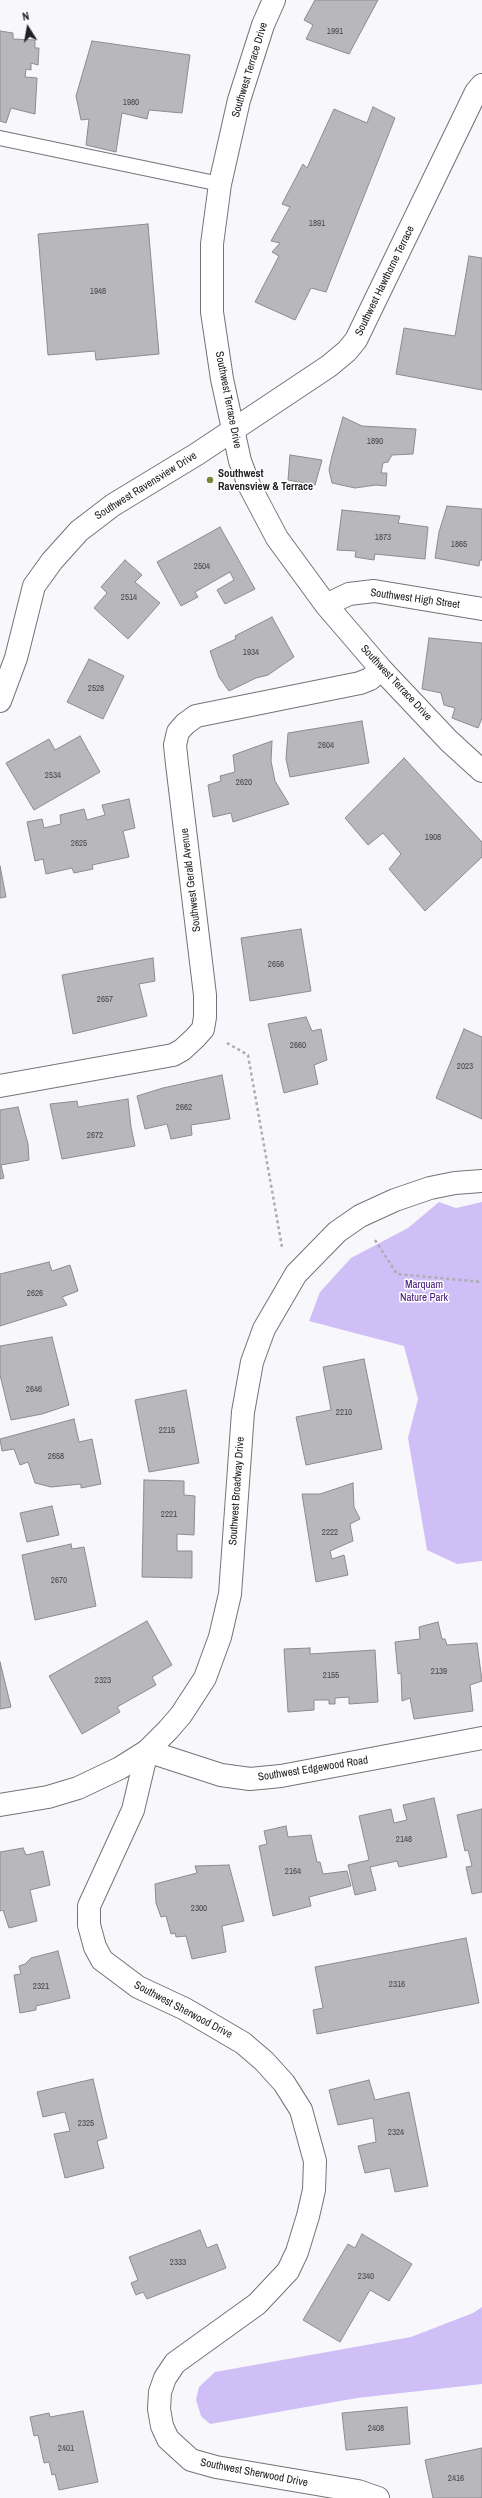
<!DOCTYPE html>
<style>
body{margin:0}
#map{position:relative;width:482px;height:2498px;overflow:hidden;background:#f8f7fb;font-family:"Archivo Narrow",sans-serif}
canvas{display:block}
.north{position:absolute;left:8px;top:8px;width:40px;height:40px;-webkit-text-stroke:3px #fff;paint-order:stroke;rotate:349deg;font-size:11px;font-weight:700;line-height:16px;text-align:center;color:#222223}
.north::after{content:'';display:block;margin:auto;width:14px;height:18px;background:#222223;clip-path:polygon(50% 0,100% 100%,50% 72%,0 100%)}
</style>
<div id="map">
<canvas width="482" height="2498"></canvas>
<div class="north">N</div>
</div>
<script>
const context = document.querySelector('canvas').getContext('2d');
context.lineJoin = 'round';
function paint(path, color) { context.fillStyle = color; context.fill(path, 'evenodd'); }
const poly = rows => new Path2D(rows.map(r => 'M' + r).join(''));
function strokePath(path, color, width, dash) { context.strokeStyle = color; context.lineWidth = width; context.lineCap = dash ? 'butt' : 'round'; context.setLineDash(dash || []); context.stroke(path); }
function write(font, color, halo, rows, align = 'center') {
  context.font = font + ' "Archivo Narrow",sans-serif'; context.lineWidth = 3; context.setLineDash([]); context.textBaseline = 'middle'; context.strokeStyle = halo; context.fillStyle = color; for (const [text, x, y, turn = 0] of rows) {
    context.save(); context.translate(x, y); context.rotate((+turn || 0) * Math.PI / 180); context.textAlign = isNaN(turn) ? turn : align; if (halo) context.strokeText(text, 0, 0); context.fillText(text, 0, 0); context.restore();
  }
}
paint(poly([
 [439,1202,456,1208,482,1202,482,1561,457,1564,427,1550,408,1438,418,1399,404,1346,309,1321,320,1292,351,1258,408,1228],
 [482,2307,482,2384,357,2398,210,2424,201,2416,196,2400,199,2387,215,2372,411,2337,473,2313]
]), '#d0bff6');
const building = poly([
 [315,0,378,0,349,54,306,39,313,25,304,20,315,0],
 [0,31,13,33,13,39,35,40,35,48,39,48,38,65,31,63,31,70,26,69,25,77,37,78,35,114,11,108,6,123,0,121,0,31],
 [92,41,190,55,182,113,149,110,147,119,122,113,116,152,86,145,89,119,81,120,76,96,92,41],
 [373,107,395,118,326,292,311,288,295,320,255,302,279,256,272,252,280,243,271,241,290,207,282,204,303,164,307,168,334,109,367,123,373,107],
 [148,224,159,354,96,360,95,351,48,355,38,234,148,224],
 [469,256,482,258,482,390,396,374,404,328,455,336,469,256],
 [343,417,362,426,416,429,413,454,392,455,388,462,383,463,381,473,387,473,386,486,376,485,355,488,332,483,329,470,332,456,343,417],
 [290,455,322,460,315,485,288,480,290,455],
 [447,506,482,509,482,560,480,560,479,566,435,558,439,532,447,506],
 [342,510,400,516,398,523,428,527,425,559,375,554,374,560,355,557,356,551,337,550,342,510],
 [220,527,255,589,225,604,217,590,234,580,230,572,195,592,198,597,181,606,157,562,220,527],
 [125,560,142,575,135,582,160,603,128,639,94,608,107,593,101,587,125,560],
 [272,617,294,657,268,675,256,678,229,691,219,677,210,651,236,639,235,636,272,617],
 [429,638,482,643,482,718,478,728,452,718,455,708,444,705,441,693,422,689,429,638],
 [89,659,124,676,103,719,67,702,89,659],
 [362,721,369,763,290,777,286,759,288,733,362,721],
 [80,736,100,772,34,810,6,763,49,739,55,750,80,736],
 [272,741,271,761,275,781,289,804,233,822,231,813,213,817,208,785,221,781,220,776,235,772,233,755,272,741],
 [404,758,482,842,482,857,425,911,389,869,401,854,383,833,368,845,345,818,404,758],
 [129,799,135,828,123,831,129,857,92,865,93,869,74,873,72,868,46,874,43,859,35,861,27,822,42,819,44,828,61,824,60,815,84,809,87,820,105,815,102,805,129,799],
 [0,866,6,897,0,898,0,866],
 [301,929,311,991,250,1001,241,938,301,929],
 [153,958,155,981,139,984,147,1016,73,1034,62,975,153,958],
 [306,1017,312,1031,321,1029,327,1060,314,1065,318,1084,284,1093,268,1024,306,1017],
 [464,1029,482,1037,482,1119,436,1098,464,1029],
 [222,1075,230,1119,191,1125,192,1135,171,1139,167,1124,145,1129,137,1096,163,1088,222,1075],
 [128,1099,131,1127,135,1146,62,1159,50,1104,77,1101,78,1107,128,1099],
 [18,1107,28,1144,29,1160,1,1165,4,1178,0,1179,0,1110,18,1107],
 [49,1262,52,1271,70,1265,78,1291,62,1297,67,1305,0,1326,0,1274,49,1262],
 [52,1337,69,1405,42,1414,11,1420,0,1375,0,1346,52,1337],
 [364,1359,382,1449,306,1465,296,1417,331,1410,323,1367,364,1359],
 [186,1390,199,1463,149,1472,135,1400,186,1390],
 [74,1419,79,1442,92,1439,101,1484,81,1488,81,1484,51,1487,35,1483,28,1462,20,1465,14,1449,2,1451,0,1439,74,1419],
 [144,1480,184,1481,184,1495,195,1496,194,1535,177,1534,177,1551,192,1551,192,1578,142,1577,144,1480],
 [353,1483,354,1507,360,1519,350,1524,353,1541,330,1551,332,1559,344,1555,348,1575,316,1582,302,1494,320,1494,353,1483],
 [52,1506,59,1535,27,1542,20,1513,52,1506],
 [71,1544,72,1549,84,1547,96,1606,35,1620,22,1555,71,1544],
 [147,1621,172,1665,152,1677,156,1685,117,1707,120,1712,82,1734,49,1676,147,1621],
 [438,1622,442,1639,445,1639,447,1645,477,1643,482,1681,470,1685,473,1711,414,1719,410,1698,402,1701,401,1673,398,1674,395,1642,420,1639,419,1627,438,1622],
 [310,1648,310,1654,375,1650,378,1702,349,1704,349,1697,335,1698,335,1704,329,1704,329,1700,314,1700,314,1710,288,1712,284,1649,310,1648],
 [0,1662,11,1707,0,1709,0,1662],
 [434,1798,447,1857,399,1867,397,1861,370,1867,376,1890,355,1895,348,1865,369,1860,359,1816,391,1809,394,1823,407,1820,403,1805,434,1798],
 [482,1809,482,1892,472,1894,466,1867,472,1866,468,1850,465,1851,457,1815,482,1809],
 [286,1826,288,1837,311,1835,317,1862,320,1862,323,1874,347,1871,351,1886,309,1897,311,1906,273,1916,259,1846,267,1844,264,1831,286,1826],
 [23,1848,26,1855,43,1851,50,1885,30,1890,37,1921,9,1928,3,1910,0,1911,0,1852,23,1848],
 [229,1865,244,1921,222,1926,226,1952,192,1959,186,1936,176,1937,175,1933,171,1934,166,1916,161,1917,156,1903,155,1884,197,1873,195,1866,229,1865],
 [466,1938,479,2003,317,2034,313,2010,323,2008,315,1967,466,1938],
 [58,1951,70,1998,36,2006,36,2010,20,2013,14,1975,21,1974,19,1966,25,1964,31,1958,58,1951],
 [93,2079,107,2138,97,2141,104,2168,65,2178,54,2134,70,2131,65,2112,43,2117,37,2092,93,2079],
 [369,2080,375,2100,409,2092,428,2186,395,2192,390,2168,365,2173,358,2146,376,2142,373,2118,338,2125,329,2090,369,2080],
 [200,2230,207,2248,217,2244,226,2268,147,2299,143,2292,136,2295,131,2283,138,2280,129,2257,200,2230],
 [362,2234,412,2264,389,2301,370,2290,340,2342,303,2320,348,2244,355,2248,362,2234],
 [407,2407,410,2444,346,2450,342,2413,407,2407],
 [83,2411,98,2482,59,2490,55,2474,52,2475,49,2462,44,2463,38,2435,34,2436,30,2417,49,2413,50,2417,83,2411],
 [482,2448,482,2498,433,2498,425,2460,482,2448]
]);
paint(building, '#b8b7ba');
strokePath(building, '#8c8b8e', 1);
const lane = poly([
 [0,138,220,184]
]);
const street = poly([
 [274,0,263,25,239,100,220,184,212,244,212,312,222,379,240,461,249,485,277,538,326,605,381,669,449,741,482,771],
 [326,605,349,594,374,591,482,609],
 [0,701,16,658,34,586,52,561,79,531,113,505,197,454,329,366,347,351,356,340,476,92,482,85],
 [0,1086,173,1055,182,1050,195,1038,203,1029,205,1017,205,995,177,764,175,745,178,732,185,724,196,716,360,683,370,679,381,669],
 [378,2498,358,2491,216,2467,191,2460,168,2439,162,2426,159,2409,160,2392,165,2378,175,2363,257,2304,288,2271,297,2252,308,2216,314,2190,315,2161,301,2110,284,2083,264,2061,243,2043,185,2009,138,1987,102,1960,95,1947,89,1925,89,1906,133,1810,147,1751,221,1775,250,1779,281,1776,482,1738]
]);
const secondary = poly([
 [0,1805,48,1797,78,1788,120,1768,147,1751,168,1730,181,1715,205,1678,220,1637,230,1594,243,1412,252,1362,264,1329,296,1274,337,1232,360,1216,395,1200,430,1188,455,1183,482,1181]
]);
strokePath(lane, '#747477', 16);
strokePath(street, '#747477', 24);
strokePath(secondary, '#747477', 24);
strokePath(poly([
 [227,1043,248,1055,282,1247],
 [375,1240,397,1274,482,1282]
]), '#adacaf', 2.5, [3, 3]);
strokePath(lane, '#fff', 14);
strokePath(street, '#fff', 22);
strokePath(secondary, '#fff', 22);
for (const [x, y, r, color] of [
 [210,480,4,"#798837"]
]) { const dot = new Path2D(); dot.arc(x, y, r, 0, 2 * Math.PI); context.fillStyle = color; context.fill(dot); strokePath(dot, '#fff', 1.5); }
write('9px', '#484749', null, [
 ["1991",335,32],
 ["1980",131,103],
 ["1891",317,224],
 ["1948",98,292],
 ["1890",375,442],
 ["1873",383,538],
 ["1865",459,545],
 ["2504",202,567],
 ["2514",129,598],
 ["1934",251,653],
 ["2528",96,689],
 ["2604",326,746],
 ["2534",53,776],
 ["2620",244,783],
 ["1908",433,838],
 ["2625",79,844],
 ["2656",276,965],
 ["2657",105,1000],
 ["2660",298,1046],
 ["2023",465,1067],
 ["2662",184,1108],
 ["2672",95,1136],
 ["2626",35,1294],
 ["2646",34,1390],
 ["2210",344,1413],
 ["2215",167,1431],
 ["2658",56,1457],
 ["2221",169,1515],
 ["2222",330,1533],
 ["2670",59,1581],
 ["2139",439,1672],
 ["2155",331,1676],
 ["2323",103,1681],
 ["2148",404,1840],
 ["2164",293,1872],
 ["2300",199,1909],
 ["2316",397,1985],
 ["2321",41,1987],
 ["2325",86,2124],
 ["2324",396,2133],
 ["2333",178,2263],
 ["2340",366,2277],
 ["2408",376,2429],
 ["2401",66,2449],
 ["2416",456,2479]
]);
write('11px', '#222223', '#fff', [
 ["Southwest Terrace Drive",250,70,-73],
 ["Southwest Hawthorne Terrace",385,281,-64],
 ["Southwest Terrace Drive",228,400,79],
 ["Southwest Ravensview Drive",146,486,-32],
 ["Southwest High Street",415,599,8],
 ["Southwest Terrace Drive",396,683,47],
 ["Southwest Gerald Avenue",191,880,-97],
 ["Southwest Broadway Drive",237,1491,-86],
 ["Southwest Edgewood Road",313,1769,-9],
 ["Southwest Sherwood Drive",183,2010,28],
 ["Southwest Sherwood Drive",254,2473,11]
]);
write('bold 11px', '#222223', '#fff', [
 ["Southwest",218,474],
 ["Ravensview & Terrace",218,487]
], 'left');
write('11px', '#431776', '#fff', [
 ["Marquam",424,1285],
 ["Nature Park",424,1298]
]);
</script>
